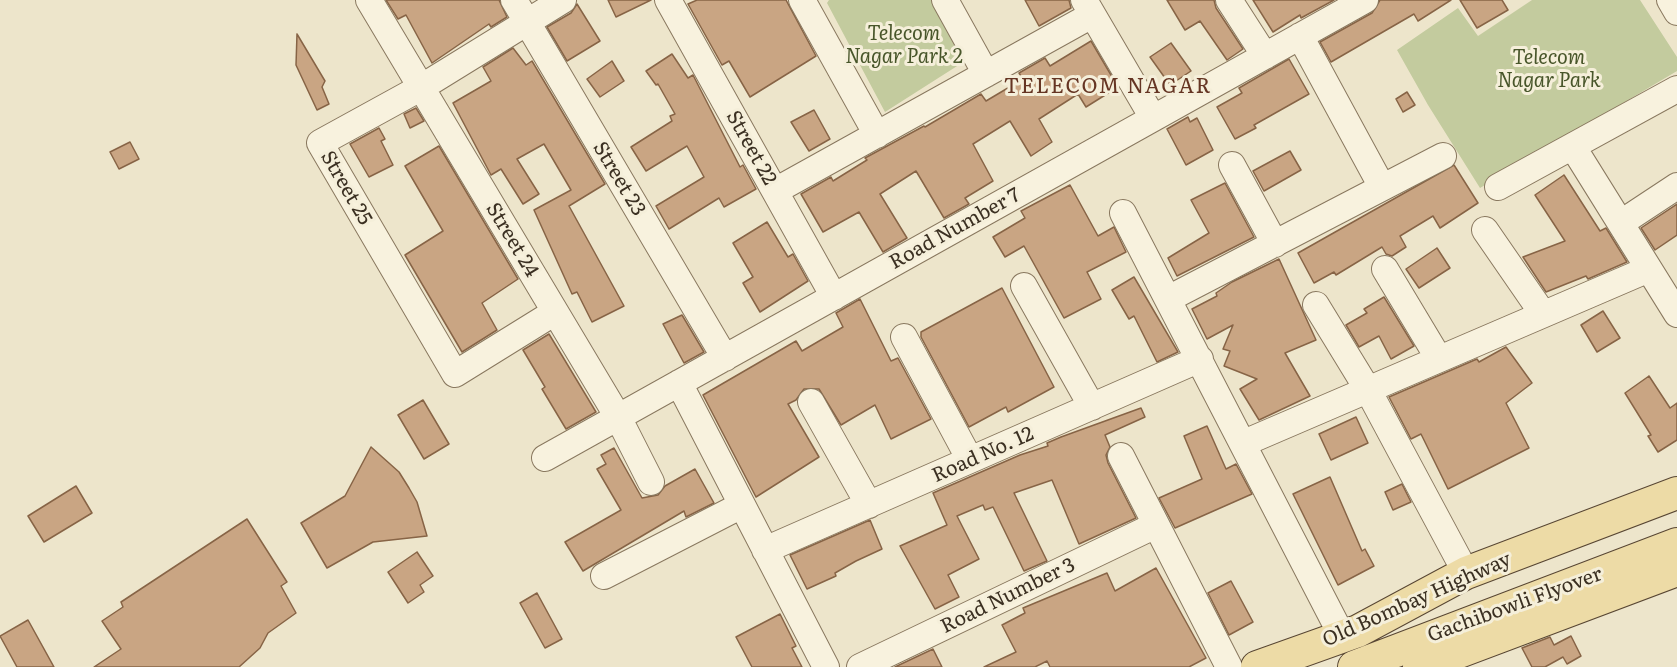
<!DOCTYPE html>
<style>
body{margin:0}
canvas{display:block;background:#ede5cb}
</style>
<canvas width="1677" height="667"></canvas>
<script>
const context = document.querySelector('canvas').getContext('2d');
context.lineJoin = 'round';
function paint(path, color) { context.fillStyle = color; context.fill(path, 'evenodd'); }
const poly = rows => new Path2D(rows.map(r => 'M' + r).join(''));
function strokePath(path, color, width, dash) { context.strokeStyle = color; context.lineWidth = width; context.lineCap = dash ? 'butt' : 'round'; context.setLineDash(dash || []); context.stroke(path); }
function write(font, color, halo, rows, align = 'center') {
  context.font = font + ' Literata,serif'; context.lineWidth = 6; context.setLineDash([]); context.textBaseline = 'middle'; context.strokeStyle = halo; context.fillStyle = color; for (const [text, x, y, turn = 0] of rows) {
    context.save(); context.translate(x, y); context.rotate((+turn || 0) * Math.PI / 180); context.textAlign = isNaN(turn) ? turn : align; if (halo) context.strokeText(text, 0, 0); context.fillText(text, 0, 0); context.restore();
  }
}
paint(poly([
 [829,0,933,0,965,61,885,112,827,3],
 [1532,0,1640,0,1677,57,1677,71,1480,188,1428,105,1397,50,1458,8,1478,36]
]), '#c3cb9e');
const building = poly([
 [386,0,499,0,507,17,491,27,489,24,432,63,406,15,398,19,386,0],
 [608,0,651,0,616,17,608,0],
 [697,0,786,0,816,56,750,97,729,61,722,65,688,4,697,0],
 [1025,0,1069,0,1071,8,1039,26,1025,0],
 [1167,0,1214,0,1216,8,1243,49,1227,60,1200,21,1185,30,1167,0],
 [1253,0,1334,0,1301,18,1300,15,1273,32,1253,0],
 [1380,0,1451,0,1418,21,1414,14,1331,62,1320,42,1372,13,1380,0],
 [1460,0,1502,0,1508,10,1477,28,1460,0],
 [577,4,600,41,567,61,547,27,571,13,577,4],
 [297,34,325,81,322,87,329,104,317,110,296,65,297,34],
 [1091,41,1118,87,1086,107,1078,94,1039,119,1052,142,1031,156,1010,121,973,144,993,181,965,198,969,204,944,218,916,171,880,194,907,238,883,252,859,212,823,232,801,194,831,177,833,181,867,160,865,158,924,126,925,127,981,94,986,101,1023,79,1019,73,1045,58,1050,66,1091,41],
 [1171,43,1191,71,1170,85,1150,57,1171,43],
 [513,48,526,65,532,61,605,184,569,206,624,306,592,322,577,292,572,294,534,210,571,190,544,144,517,159,539,194,523,204,501,169,491,175,453,103,491,81,483,67,513,48],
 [672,54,688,78,693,75,740,167,743,165,756,189,724,207,719,198,669,229,656,206,704,177,687,146,646,171,631,147,672,121,670,116,675,114,658,84,656,85,646,71,672,54],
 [1289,59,1309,94,1254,125,1256,128,1235,139,1217,107,1242,93,1239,88,1289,59],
 [612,61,624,81,600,97,587,79,612,61],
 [1407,92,1415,105,1403,112,1396,99,1407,92],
 [416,108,424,121,410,128,404,114,416,108],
 [814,110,830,139,809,151,791,122,814,110],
 [1188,117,1190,122,1197,118,1213,150,1186,165,1167,129,1188,117],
 [379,128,385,139,381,141,393,165,369,177,350,144,379,128],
 [130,142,139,159,119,169,110,152,130,142],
 [439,146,518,279,482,303,497,330,462,352,405,255,443,231,405,166,439,146],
 [1290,151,1301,170,1264,191,1253,171,1290,151],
 [1454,165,1478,203,1440,228,1433,216,1400,236,1406,247,1392,256,1386,254,1382,247,1336,275,1334,272,1314,283,1298,253,1454,165],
 [1564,175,1600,231,1606,228,1627,262,1588,279,1586,276,1546,292,1523,257,1565,241,1535,195,1564,175],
 [1225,183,1254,237,1177,276,1168,258,1209,233,1191,200,1225,183],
 [1070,185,1098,236,1114,227,1126,252,1087,272,1101,299,1064,318,1024,246,1005,257,993,237,1025,218,1021,211,1070,185],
 [1677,204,1677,235,1655,250,1641,228,1677,204],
 [767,222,788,257,793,254,808,281,760,312,743,283,753,277,733,243,767,222],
 [1437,248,1450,268,1419,288,1406,269,1437,248],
 [1279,259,1316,340,1285,353,1310,396,1259,420,1240,389,1257,379,1224,366,1230,351,1223,349,1233,325,1207,339,1192,309,1217,296,1216,293,1232,282,1279,259],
 [1134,277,1178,352,1157,362,1134,316,1129,319,1112,290,1134,277],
 [1002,288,1054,387,1008,412,1006,407,969,427,921,337,921,332,1002,288],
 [1384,297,1414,346,1391,359,1379,336,1359,347,1346,325,1367,313,1364,309,1384,297],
 [860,299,891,361,898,358,931,419,891,439,875,405,841,425,819,389,804,389,796,400,788,404,819,457,756,497,703,395,796,341,802,351,843,327,836,313,860,299],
 [1603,311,1620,338,1597,352,1581,325,1603,311],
 [682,315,704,352,684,363,663,324,682,315],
 [549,334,596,412,566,429,542,389,545,387,523,350,549,334],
 [1506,347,1532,383,1506,403,1529,448,1448,489,1421,434,1411,439,1389,397,1477,359,1479,362,1506,347],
 [1649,376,1670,408,1677,403,1677,440,1658,452,1648,436,1651,435,1625,393,1649,376],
 [423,400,449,444,424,459,398,415,423,400],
 [1141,408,1145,417,1105,435,1110,447,1106,455,1108,463,1136,518,1079,544,1052,480,1014,493,1047,561,1024,571,993,507,985,510,983,505,957,516,979,559,948,575,959,597,935,609,900,546,947,525,933,493,1020,455,1048,446,1047,443,1061,437,1141,408],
 [1356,417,1368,443,1331,460,1319,434,1356,417],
 [1207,426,1226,469,1236,464,1252,494,1175,528,1159,498,1202,479,1184,436,1207,426],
 [371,447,399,472,409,488,417,502,427,536,373,542,327,568,301,523,345,496,371,447],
 [614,448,642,498,658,495,665,486,695,469,714,503,686,517,684,511,583,571,565,542,621,510,597,469,606,464,601,455,614,448],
 [1330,477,1362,551,1365,549,1374,566,1338,585,1293,494,1330,477],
 [1402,484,1411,502,1393,510,1385,492,1402,484],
 [76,486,92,513,44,542,28,516,76,486],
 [247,519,287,582,281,586,296,613,268,633,260,648,239,667,94,667,121,649,102,621,123,607,121,602,247,519],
 [870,520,882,549,856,561,835,573,836,576,807,589,790,555,870,520],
 [417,552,433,576,420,585,424,592,408,603,388,572,417,552],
 [1156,568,1206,658,1189,667,1050,667,1047,661,1035,667,984,667,1016,652,1002,625,1025,613,1023,608,1107,573,1115,591,1156,568],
 [1231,581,1253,622,1229,635,1208,593,1231,581],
 [537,593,562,639,545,648,520,603,537,593],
 [780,614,796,646,792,648,802,667,752,667,736,637,780,614],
 [28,620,54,667,17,667,0,636,28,620],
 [1571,636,1581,656,1567,664,1563,657,1545,667,1532,667,1522,648,1550,637,1554,645,1571,636],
 [933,649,942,667,895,667,933,649]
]);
paint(building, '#c9a583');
strokePath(building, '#876446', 1.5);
const minor = poly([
 [369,0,618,417,651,482],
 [514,0,725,358],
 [668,0,834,297],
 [802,0,877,135],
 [945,0,986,74],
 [1084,0,1153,118],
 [1229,0,1265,56],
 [1670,0,1677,12],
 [1300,36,1382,187],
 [1573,147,1677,314],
 [1232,165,1275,244],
 [1498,187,1677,89],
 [775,191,1092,15],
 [1123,213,1342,636],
 [1621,223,1677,186],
 [1485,230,1543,314],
 [1385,269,1439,359],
 [1024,286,1092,407],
 [1168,299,1443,156],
 [1316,305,1368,390,1466,573],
 [555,312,455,374,320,143,422,87,563,0],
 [904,337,970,460],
 [679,383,826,667],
 [811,402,869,505],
 [1244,443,1649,269],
 [1121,456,1229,667],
 [545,458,1365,0],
 [765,550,1200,359],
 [604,576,742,505],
 [860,667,1156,525]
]);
const major = poly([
 [1257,667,1358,631,1466,573,1677,493],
 [1354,667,1677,544],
 [1419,667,1677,570]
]);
strokePath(minor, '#89785f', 28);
strokePath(major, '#584633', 34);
strokePath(minor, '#f8f2de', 26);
strokePath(major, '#eddba6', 32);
write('italic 20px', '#48562a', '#f5efda', [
 ["Telecom",904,34],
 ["Nagar Park 2",904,57],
 ["Telecom",1549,58],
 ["Nagar Park",1549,81]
]);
write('20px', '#3b3022', '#f5efda', [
 ["Street 22",751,148,61],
 ["Street 23",619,179,59],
 ["Street 25",346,188,60],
 ["Road Number 7",955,229,-29],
 ["Street 24",512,240,59],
 ["Road No. 12",983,455,-24],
 ["Road Number 3",1008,596,-26],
 ["Old Bombay Highway",1417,600,-24],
 ["Gachibowli Flyover",1515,605,-20]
]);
context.letterSpacing = '1.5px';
write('21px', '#653523', '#f5efda', [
 ["TELECOM NAGAR",1108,87]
]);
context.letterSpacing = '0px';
</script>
